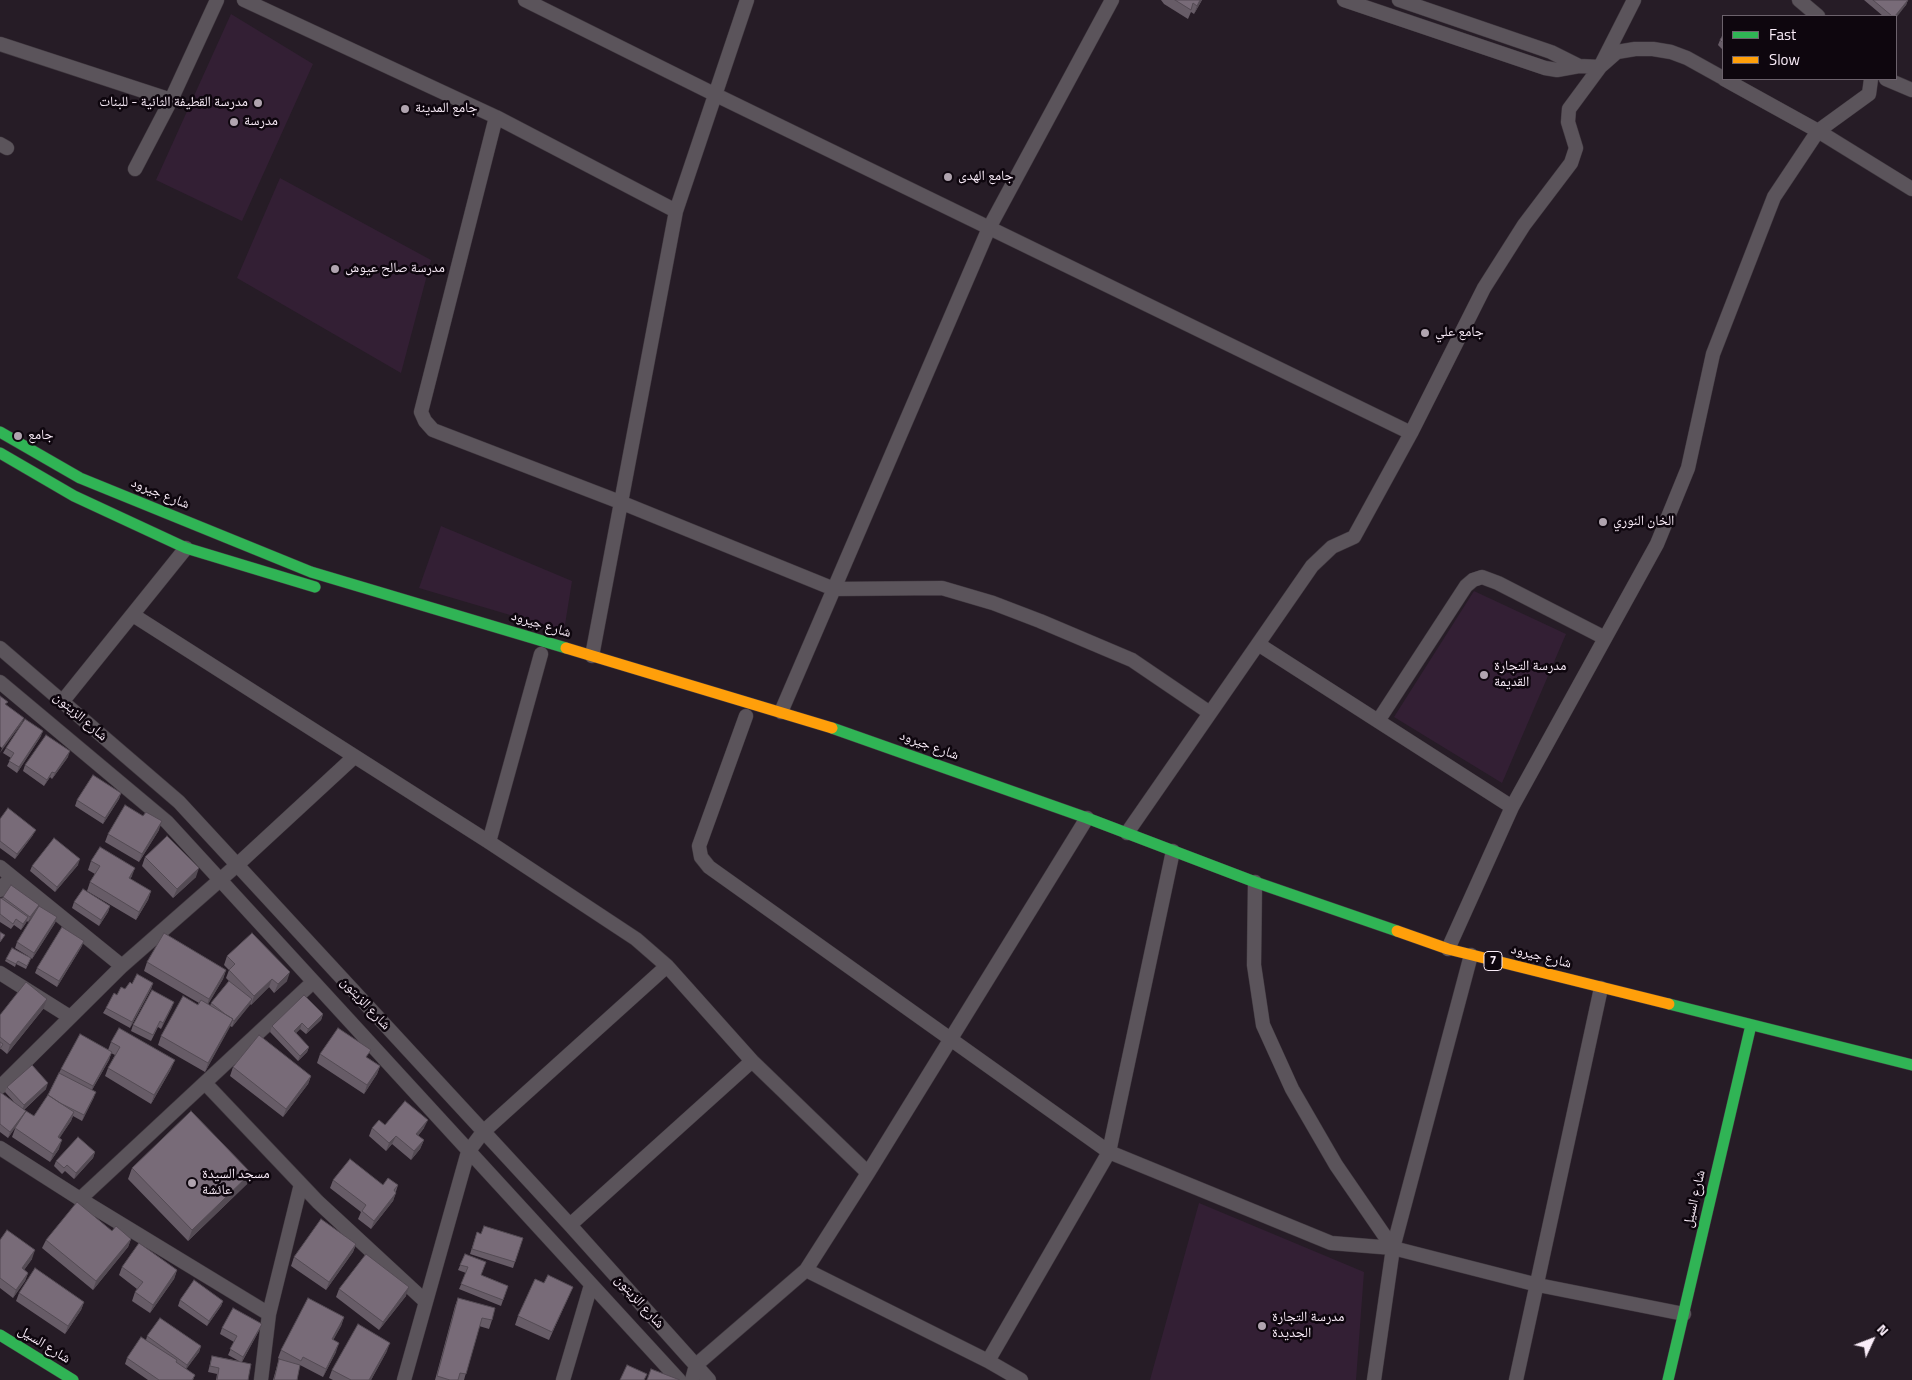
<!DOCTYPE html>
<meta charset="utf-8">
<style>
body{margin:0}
#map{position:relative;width:1912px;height:1380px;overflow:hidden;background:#261c26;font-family:"Titillium Web",sans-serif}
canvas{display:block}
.legend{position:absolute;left:1722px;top:15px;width:175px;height:65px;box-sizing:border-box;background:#0e060e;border:1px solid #6c626c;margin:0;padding:6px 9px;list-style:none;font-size:15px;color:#faedf9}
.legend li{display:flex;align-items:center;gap:10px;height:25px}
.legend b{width:25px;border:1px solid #6c626c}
.north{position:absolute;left:1847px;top:1315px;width:50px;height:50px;-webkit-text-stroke:4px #0e060e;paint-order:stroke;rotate:47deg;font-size:14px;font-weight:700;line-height:20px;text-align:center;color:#faedf9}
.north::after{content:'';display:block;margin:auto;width:18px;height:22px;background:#faedf9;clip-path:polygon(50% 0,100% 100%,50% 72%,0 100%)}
</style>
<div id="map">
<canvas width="1912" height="1380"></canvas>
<ul class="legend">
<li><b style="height:6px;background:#30b455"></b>Fast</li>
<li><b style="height:6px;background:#ff9f0a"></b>Slow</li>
</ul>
<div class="north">N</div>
</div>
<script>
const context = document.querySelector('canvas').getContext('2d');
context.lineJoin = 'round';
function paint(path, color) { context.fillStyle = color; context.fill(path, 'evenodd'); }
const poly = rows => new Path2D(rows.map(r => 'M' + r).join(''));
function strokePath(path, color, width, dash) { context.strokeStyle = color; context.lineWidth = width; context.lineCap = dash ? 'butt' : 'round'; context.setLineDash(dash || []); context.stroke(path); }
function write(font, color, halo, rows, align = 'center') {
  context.font = font + ' "Titillium Web","Noto Naskh Arabic",sans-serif'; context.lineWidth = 5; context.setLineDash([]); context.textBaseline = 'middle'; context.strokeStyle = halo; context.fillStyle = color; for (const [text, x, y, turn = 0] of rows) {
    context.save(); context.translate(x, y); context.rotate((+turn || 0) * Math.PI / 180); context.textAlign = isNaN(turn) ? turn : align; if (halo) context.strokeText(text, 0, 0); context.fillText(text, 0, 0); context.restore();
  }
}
paint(poly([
 [231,14,313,64,242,221,156,180],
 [280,178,431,260,401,373,237,278],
 [441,526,572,581,564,631,419,588],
 [1474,591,1566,634,1502,783,1394,717],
 [1199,1203,1364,1272,1356,1380,1150,1380]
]), '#331f34');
const street = poly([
 [244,0,496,117,676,211],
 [525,0,716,95,1411,433],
 [1344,0,1545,68,1557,70,1579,66,1600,67,1617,52,1635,49,1653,49,1671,52,1687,58,1723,78],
 [1399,0,1551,52,1579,66],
 [1799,0,1818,16],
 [0,44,171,100],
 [1724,79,1818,131,1912,189],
 [1886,79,1912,90],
 [496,117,421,412,425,421,433,430,620,502,834,589,942,588,993,603,1040,621,1132,660,1210,713],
 [0,144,7,148],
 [135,169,171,100,217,0],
 [133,615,489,842,636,939,667,966,752,1061,868,1173],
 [1258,644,1512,807],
 [0,648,179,802,570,1225,709,1380],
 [592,656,676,211,747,0],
 [0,682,167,822,679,1380],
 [62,702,186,548],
 [781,712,989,228,1112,0],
 [746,716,699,846,701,857,709,867,1109,1152,1331,1243,1393,1248,1538,1285,1684,1314],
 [1378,721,1466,586,1473,580,1482,577,1498,583,1605,638],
 [1127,833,1312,566,1332,547,1354,537,1411,433,1484,288,1524,225,1571,163,1576,148,1568,122,1569,109,1600,67,1634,0],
 [489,842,541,654],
 [0,867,122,966],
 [1255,882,1254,965,1263,1025,1292,1089,1336,1165,1393,1248],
 [0,890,11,877],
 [1448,949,1512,807,1657,544,1688,468,1713,354,1774,197,1818,131,1869,94,1871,79],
 [0,973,70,1017],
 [205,1083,318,1202,425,1301],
 [0,1087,122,966,237,865,354,757],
 [0,1148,80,1199,269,1314],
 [80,1199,313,982],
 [570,1225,752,1061],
 [806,1270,988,1361,1021,1380],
 [988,1361,1109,1152,1173,851],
 [261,1380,269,1314,301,1184],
 [404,1380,468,1152,483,1132,667,966],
 [563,1380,591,1285],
 [692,1380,696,1365,806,1270,868,1173,1087,818],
 [1374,1380,1393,1248,1471,955],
 [1516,1380,1601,988]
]);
const fast = poly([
 [0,432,80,478,311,572,566,648],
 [0,453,74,496,186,548,315,587],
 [832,728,1087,818,1255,882,1397,931],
 [1669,1004,1912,1065],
 [0,1335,73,1380],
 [1668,1380,1751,1025]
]);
const slow = poly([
 [566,648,832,728],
 [1397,931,1448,949,1669,1004]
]);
strokePath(street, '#413940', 15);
strokePath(fast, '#413940', 12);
strokePath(slow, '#413940', 12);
strokePath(street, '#5b545b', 14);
strokePath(fast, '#30b455', 11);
strokePath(slow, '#ff9f0a', 11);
paint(poly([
 [1161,0,1202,0,1194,14,1191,12,1188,19,1164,4],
 [1864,0,1908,0,1906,5,1896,16,1883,16],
 [1723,35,1723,50,1718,45,1720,40],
 [41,736,17,773,7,766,11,758,3,753,6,748],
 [68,757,52,779,50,777,44,786,23,771,25,765],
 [121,793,119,799,103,824,75,806,77,800],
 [143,816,159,830,139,862,105,842,108,834],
 [0,819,33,835,15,859,0,848],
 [145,857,196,877,173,898,142,866],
 [91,861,132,876,130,879,151,891,148,900,136,920,87,891,90,882,95,874,88,870],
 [78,865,55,892,30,871,32,866],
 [3,897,39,905,37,909,57,917,55,923,32,959,31,958,26,969,16,964,15,967,5,961,6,959,28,956,15,948,17,942,34,914,28,922,27,921,21,930,14,925,11,929,0,922,0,899,2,898],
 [74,902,110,906,108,912,99,926,72,908],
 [82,946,57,987,35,973,37,968],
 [227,956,287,981,274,993,269,987,251,1005,250,1004,232,1027,230,1026,205,1072,158,1045,161,1036,199,1003,144,971,147,962,226,970,223,979,208,1004,210,1006,211,1003,229,981,226,978,229,970,224,965],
 [153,983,151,989,130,1028,103,1013,106,1008,117,995,125,989,132,984],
 [47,999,44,1008,7,1054,1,1049,0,1049,0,1015],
 [172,1007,161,1029,158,1027,151,1041,131,1031,133,1025],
 [323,1014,321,1020,306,1034,300,1029,296,1033,309,1047,307,1052,298,1061,270,1032,272,1026],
 [111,1042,171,1069,151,1104,105,1076,108,1068,115,1055,111,1053,109,1060,92,1090,94,1097,82,1121,73,1116,71,1121,59,1138,59,1149,50,1162,12,1137,16,1126,8,1138,0,1132,0,1092,15,1103,5,1092,7,1087,46,1089,24,1110,34,1116,48,1095,61,1069,108,1050],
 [320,1054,368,1058,380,1066,377,1074,364,1094,317,1063],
 [233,1067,311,1076,308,1084,283,1117,230,1076],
 [385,1125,424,1128,418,1136,424,1140,420,1149,411,1160,392,1144,386,1151,369,1136,372,1128],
 [95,1152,93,1158,74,1179,65,1171,62,1174,54,1166,56,1161],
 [132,1168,247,1184,188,1241,128,1179],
 [333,1180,383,1185,398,1185,393,1201,371,1229,358,1219,361,1212,330,1188],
 [477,1232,515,1262,513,1268,470,1254],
 [131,1239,128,1247,93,1290,42,1248,46,1240],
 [0,1240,32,1259,24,1270,28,1273,25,1281,13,1298,0,1288],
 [356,1244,353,1252,326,1290,291,1266,294,1257],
 [465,1254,481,1275,508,1286,501,1306,459,1289,466,1273,458,1270],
 [122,1267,177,1270,174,1279,150,1313,132,1301,135,1292,137,1289,119,1275],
 [544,1283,573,1287,549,1340,515,1325,518,1316],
 [339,1289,406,1296,379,1330,336,1297],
 [19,1293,84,1302,81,1310,65,1334,16,1301],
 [458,1298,492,1320,489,1329,479,1326,464,1380,435,1380,455,1306],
 [180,1300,223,1301,221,1306,207,1326,178,1306],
 [344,1317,341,1326,333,1340,336,1352,323,1377,300,1365,297,1380,273,1380,279,1359,281,1360,278,1358,281,1350],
 [262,1324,260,1329,242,1362,248,1380,216,1380,217,1374,208,1372,212,1356,239,1361,228,1355,234,1342,220,1334,222,1328],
 [147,1336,201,1346,199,1352,186,1369,195,1375,193,1380,148,1380,125,1364,127,1358,146,1340],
 [387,1351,371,1380,333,1380,329,1378,332,1370]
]), '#675c67');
paint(poly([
 [1200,0,1202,0,1194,14,1197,6],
 [1908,0,1906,5,1896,18,1896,16,1895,16],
 [24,718,22,723,0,753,2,748],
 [43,731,41,736,17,773,19,767],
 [70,751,68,757,52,779,55,773],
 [52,772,50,777,44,786,47,780],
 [121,793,119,799,103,824,105,818],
 [162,821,159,830,139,862,142,854],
 [36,830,33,835,15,859,17,854],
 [80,859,78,865,55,892,57,887],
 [135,868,132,876,126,887,129,878],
 [199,868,196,877,173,898,177,889],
 [151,891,148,900,136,920,139,912],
 [39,905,37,911,28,922,30,917],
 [110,906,108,912,99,926,101,920],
 [28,917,26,923,21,930,23,924],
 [57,917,55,923,32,959,34,953],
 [84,941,82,946,57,987,59,981],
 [226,970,223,979,206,1008,209,999],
 [290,972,287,981,274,993,278,984],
 [272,979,269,987,251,1005,254,996],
 [153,983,151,989,130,1028,132,1022],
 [47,999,44,1008,7,1054,10,1045],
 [252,999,250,1005,232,1027,234,1021],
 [174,1002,172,1007,161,1029,163,1023],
 [323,1014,321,1020,306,1034,308,1029],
 [233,1019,230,1027,205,1072,208,1063],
 [302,1023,300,1029,292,1037,294,1031],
 [309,1047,307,1052,298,1061,300,1056],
 [112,1052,109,1060,89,1095,93,1086],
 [175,1060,171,1069,151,1104,154,1095],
 [380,1066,377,1074,364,1094,367,1085],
 [311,1076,308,1084,283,1117,286,1109],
 [48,1083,46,1089,22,1111,24,1105],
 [96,1092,94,1097,82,1121,84,1115],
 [26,1111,23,1117,8,1138,10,1132],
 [74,1112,71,1121,55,1145,58,1137],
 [428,1120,424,1128,413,1142,416,1134],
 [396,1136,392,1144,386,1151,389,1143],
 [62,1140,59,1149,50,1162,53,1154],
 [424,1140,420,1149,411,1160,414,1151],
 [95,1152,93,1158,74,1179,76,1173],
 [251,1173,247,1184,188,1241,192,1230],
 [396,1193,393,1201,371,1229,374,1221],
 [131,1239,128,1247,93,1290,96,1281],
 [356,1244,353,1252,326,1290,329,1282],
 [35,1250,32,1259,19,1277,22,1268],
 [177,1270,174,1279,150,1313,153,1305],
 [28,1273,25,1281,13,1298,16,1290],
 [409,1287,406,1296,379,1330,383,1322],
 [223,1301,221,1306,207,1326,209,1321],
 [84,1302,81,1310,65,1334,68,1326],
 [344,1317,341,1326,329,1348,332,1339],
 [262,1324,260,1329,241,1363,243,1357],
 [339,1343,336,1352,323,1377,326,1369],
 [390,1343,387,1351,371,1380,369,1380],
 [201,1346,199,1352,185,1371,187,1365]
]), '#544b54');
const building = poly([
 [1175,0,1200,0,1197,6,1193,3,1191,10,1175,0],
 [1873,0,1908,0,1895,16,1892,16,1873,0],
 [1723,35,1723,43,1720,40,1723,35],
 [0,696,8,702,5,704,24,718,2,748,0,746,0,696],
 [25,719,43,731,19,767,9,761,14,753,6,748,25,719],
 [46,735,70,751,55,773,52,772,47,780,25,765,46,735],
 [93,775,121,793,105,818,77,800,93,775],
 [125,805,143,816,146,812,162,821,142,854,108,834,125,805],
 [8,808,36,830,17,854,0,841,0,819,8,808],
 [167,836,199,868,177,889,145,857,167,836],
 [54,838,80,859,57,887,32,866,54,838],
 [100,847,135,868,129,878,151,891,139,912,90,882,100,866,91,861,100,847],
 [11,885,39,905,30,917,3,897,11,885],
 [83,889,110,906,101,920,74,902,83,889],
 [1,898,28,917,23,924,16,919,13,924,0,914,0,899,1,898],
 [39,906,57,917,34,953,17,942,39,906],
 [62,927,84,941,59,981,37,968,62,927],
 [0,932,5,935,0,942,0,932],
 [164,933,226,970,209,999,147,962,164,933],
 [252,933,290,972,278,984,272,979,254,996,229,970,235,964,227,956,252,933],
 [12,948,31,958,27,966,18,961,16,964,6,959,12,948],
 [137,974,153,983,132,1022,106,1008,114,993,117,995,121,987,125,989,130,982,132,984,137,974],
 [229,981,252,999,234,1021,232,1020,233,1019,225,1014,211,1003,229,981],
 [26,982,47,999,10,1045,0,1037,0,1015,26,982],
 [152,990,174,1002,163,1023,160,1021,153,1035,133,1025,152,990],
 [304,995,323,1014,308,1029,302,1023,294,1031,309,1047,300,1056,272,1026,304,995],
 [183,996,198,1005,201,1000,233,1019,208,1063,161,1036,183,996],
 [119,1028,175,1060,154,1095,108,1068,120,1047,111,1042,119,1028],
 [338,1028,371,1050,366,1057,380,1066,367,1085,320,1054,338,1028],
 [80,1034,112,1052,93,1086,61,1069,80,1034],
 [259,1035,311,1076,286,1109,233,1067,259,1035],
 [0,1042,3,1044,0,1049,0,1042],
 [32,1065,48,1083,24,1105,7,1087,32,1065],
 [59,1073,96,1092,84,1115,60,1103,48,1095,59,1073],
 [0,1092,26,1111,10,1132,0,1124,0,1092],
 [48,1095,74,1112,58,1137,62,1140,53,1154,15,1128,26,1111,34,1116,48,1095],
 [405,1101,428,1120,416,1134,424,1140,414,1151,396,1136,389,1143,372,1128,379,1120,385,1125,405,1101],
 [191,1111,251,1173,192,1230,132,1168,191,1111],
 [78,1137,95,1152,76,1173,67,1165,64,1168,56,1161,78,1137],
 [350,1159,383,1185,388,1178,398,1185,394,1190,396,1193,374,1221,362,1211,366,1205,333,1180,350,1159],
 [77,1202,112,1231,116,1226,131,1239,96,1281,46,1240,77,1202],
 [321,1219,356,1244,329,1282,294,1257,321,1219],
 [484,1226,523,1238,515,1262,472,1249,477,1232,481,1234,484,1226],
 [7,1230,35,1250,22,1268,28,1273,16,1290,0,1278,0,1240,7,1230],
 [139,1243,177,1270,153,1305,135,1292,143,1282,122,1267,139,1243],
 [366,1254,409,1287,383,1322,339,1289,366,1254],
 [465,1254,486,1262,481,1275,508,1286,503,1300,461,1284,468,1267,460,1265,465,1254],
 [35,1268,84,1302,68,1326,19,1293,35,1268],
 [548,1275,573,1287,552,1332,518,1316,535,1279,544,1283,548,1275],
 [194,1280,223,1301,209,1321,180,1300,194,1280],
 [308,1298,344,1317,332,1339,339,1343,326,1369,303,1357,301,1361,281,1350,308,1298],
 [458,1298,495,1308,492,1320,482,1318,466,1374,460,1373,458,1380,450,1380,437,1376,458,1298],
 [233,1308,262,1324,243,1357,230,1349,237,1336,222,1328,233,1308],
 [160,1318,201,1346,187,1365,147,1336,160,1318],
 [358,1324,390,1343,369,1380,351,1380,332,1370,358,1324],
 [141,1337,177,1360,176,1362,195,1375,192,1380,159,1380,127,1358,141,1337],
 [212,1356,251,1364,248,1380,217,1380,219,1368,210,1366,212,1356],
 [279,1359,300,1365,297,1380,274,1380,279,1359],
 [627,1365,647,1374,644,1380,620,1380,627,1365],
 [651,1369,680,1380,647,1380,651,1369]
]);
paint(building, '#786b78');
strokePath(building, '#544b54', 1);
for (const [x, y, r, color] of [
 [258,103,5,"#b0a4af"],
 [405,109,5,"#b0a4af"],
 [234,122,5,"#b0a4af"],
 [948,177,5,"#b0a4af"],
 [335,269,5,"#b0a4af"],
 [1425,333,5,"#b0a4af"],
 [18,436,5,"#b0a4af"],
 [1603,522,5,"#b0a4af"],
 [1484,675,5,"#b0a4af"],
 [192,1183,5,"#b0a4af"],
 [1262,1326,5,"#b0a4af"]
]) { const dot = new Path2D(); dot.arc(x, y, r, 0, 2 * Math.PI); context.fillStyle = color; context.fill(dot); strokePath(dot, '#0e060e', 2); }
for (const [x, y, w] of [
 [1493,961,18]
]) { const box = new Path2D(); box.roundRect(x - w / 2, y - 9.5, w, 19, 4); context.fillStyle = '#0e060e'; context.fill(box); strokePath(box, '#faedf9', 1); }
write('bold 12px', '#faedf9', null, [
 ["7",1493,961]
]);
write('14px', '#faedf9', '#0e060e', [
 ["مدرسة القطيفة الثانية - للبنات",248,103,"right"],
 ["جامع المدينة",415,109],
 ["مدرسة",244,122],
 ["جامع الهدى",958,177],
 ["مدرسة صالح عيوش",345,269],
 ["جامع علي",1435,333],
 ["جامع",28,436],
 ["الخان النوري",1613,522],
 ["مدرسة التجارة",1494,667],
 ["القديمة",1494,683],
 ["مسجد السيدة",202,1175],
 ["عائشة",202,1191],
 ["مدرسة التجارة",1272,1318],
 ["الجديدة",1272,1334]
], 'left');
write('14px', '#faedf9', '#0e060e', [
 ["شارع جيرود",160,494,22],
 ["شارع جيرود",541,625,17],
 ["شارع الزيتون",80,717,41],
 ["شارع جيرود",929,746,20],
 ["شارع جيرود",1541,957,14],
 ["شارع الزيتون",365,1004,47],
 ["شارع السيل",1695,1199,-77],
 ["شارع الزيتون",639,1302,48],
 ["شارع السيل",44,1345,32]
]);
</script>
